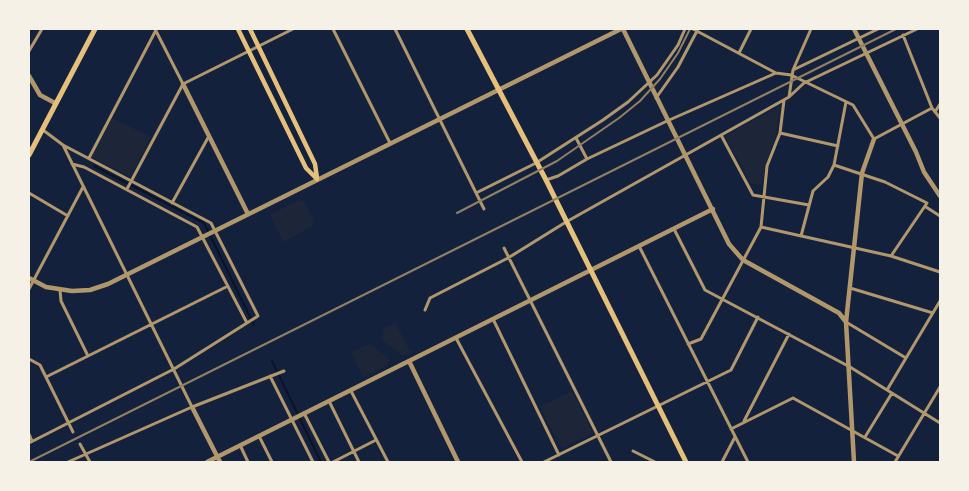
<!DOCTYPE html>
<style>
body{margin:0}
#map{position:relative;width:969px;height:491px;overflow:hidden;background:#14213d;font-family:"Work Sans",sans-serif}
canvas{display:block}
.frame{position:absolute;inset:0;border:30px solid #f6f1e7;pointer-events:none}
</style>
<div id="map">
<canvas width="969" height="491"></canvas>
<div class="frame"></div>
</div>
<script>
const context = document.querySelector('canvas').getContext('2d');
context.lineJoin = 'round';
function paint(path, color) { context.fillStyle = color; context.fill(path, 'evenodd'); }
const poly = rows => new Path2D(rows.map(r => 'M' + r).join(''));
function strokePath(path, color, width, dash) { context.strokeStyle = color; context.lineWidth = width; context.lineCap = dash ? 'butt' : 'round'; context.setLineDash(dash || []); context.stroke(path); }
paint(poly([
 [780,106,776,134,765,166,762,185,751,184,725,136],
 [112,118,151,137,130,177,92,157],
 [298,200,304,201,314,221,311,227,283,242,270,215],
 [395,322,410,351,413,351,410,355,402,355,382,340,384,328],
 [370,344,389,359,387,365,363,377,351,352],
 [572,391,593,433,563,448,560,446,540,407]
]), '#1d2539');
strokePath(poly([
 [94,166,204,223,254,325],
 [272,361,321,462]
]), '#0b132b', 2);
strokePath(poly([
 [155,29,183,84],
 [333,29,390,143],
 [395,29,484,209],
 [693,29,776,73,791,75,853,105,874,139,932,108],
 [903,35,932,108,940,118],
 [29,51,42,29],
 [739,53,751,29],
 [793,70,878,29],
 [789,97,793,70,811,29],
 [656,98,678,67,698,29],
 [935,112,940,104],
 [780,133,838,146],
 [721,135,753,195,809,205],
 [576,138,587,159],
 [63,145,192,407],
 [89,158,156,30],
 [72,164,84,167,197,227,247,323],
 [834,165,885,182,927,203,891,256],
 [546,180,558,176,587,159,667,121,776,73],
 [127,189,183,84,293,29],
 [29,193,68,216],
 [476,193,536,163,603,120,628,102,657,75,678,45,685,29],
 [172,203,209,136],
 [926,207,940,216],
 [761,227,891,256,940,272],
 [674,229,705,290,850,367,940,423],
 [801,236,813,191,828,177,834,165,846,102],
 [639,246,748,462],
 [504,248,611,462],
 [850,288,933,313],
 [29,289,83,187],
 [60,290,61,301,88,356],
 [425,310,430,298,508,258,566,222,789,97,804,83,917,29],
 [493,319,559,455],
 [846,322,906,358],
 [456,338,522,462],
 [688,344,701,339,761,227,767,166,780,133,784,100],
 [29,359,40,365,73,432],
 [270,376,313,462],
 [46,377,228,286],
 [887,390,940,301],
 [351,391,388,462],
 [329,401,359,462],
 [304,413,329,462],
 [744,421,789,334],
 [731,429,793,398,898,456],
 [29,434,32,441],
 [259,436,272,462],
 [865,437,892,393],
 [29,443,174,369,258,316,211,223,63,145,43,130],
 [80,444,90,462],
 [240,445,248,462],
 [633,451,655,462],
 [68,462,192,407,284,371],
 [333,462,376,440],
 [544,462,731,370,758,317],
 [722,462,735,437],
 [895,462,940,387]
]), '#b1986c', 3);
strokePath(poly([
 [623,29,729,244,743,260,839,313,846,322],
 [854,29,916,152,924,172,940,196],
 [29,76,40,95,55,103],
 [183,84,248,214],
 [29,278,46,287,72,291,90,290,108,284,621,29],
 [409,361,458,462],
 [192,407,220,462],
 [207,462,713,209],
 [854,462,846,322,862,173,874,139]
]), '#b1986c', 4.5);
strokePath(poly([
 [238,29,306,168,317,179],
 [250,29,315,164,317,178]
]), '#e5c07b', 4.5);
strokePath(poly([
 [467,29,546,180,686,462],
 [29,155,95,29]
]), '#e5c07b', 5);
strokePath(poly([
 [457,213,557,161,619,118,640,101,660,79,678,53,690,29],
 [29,462,896,29]
]), '#918062', 2);
</script>
